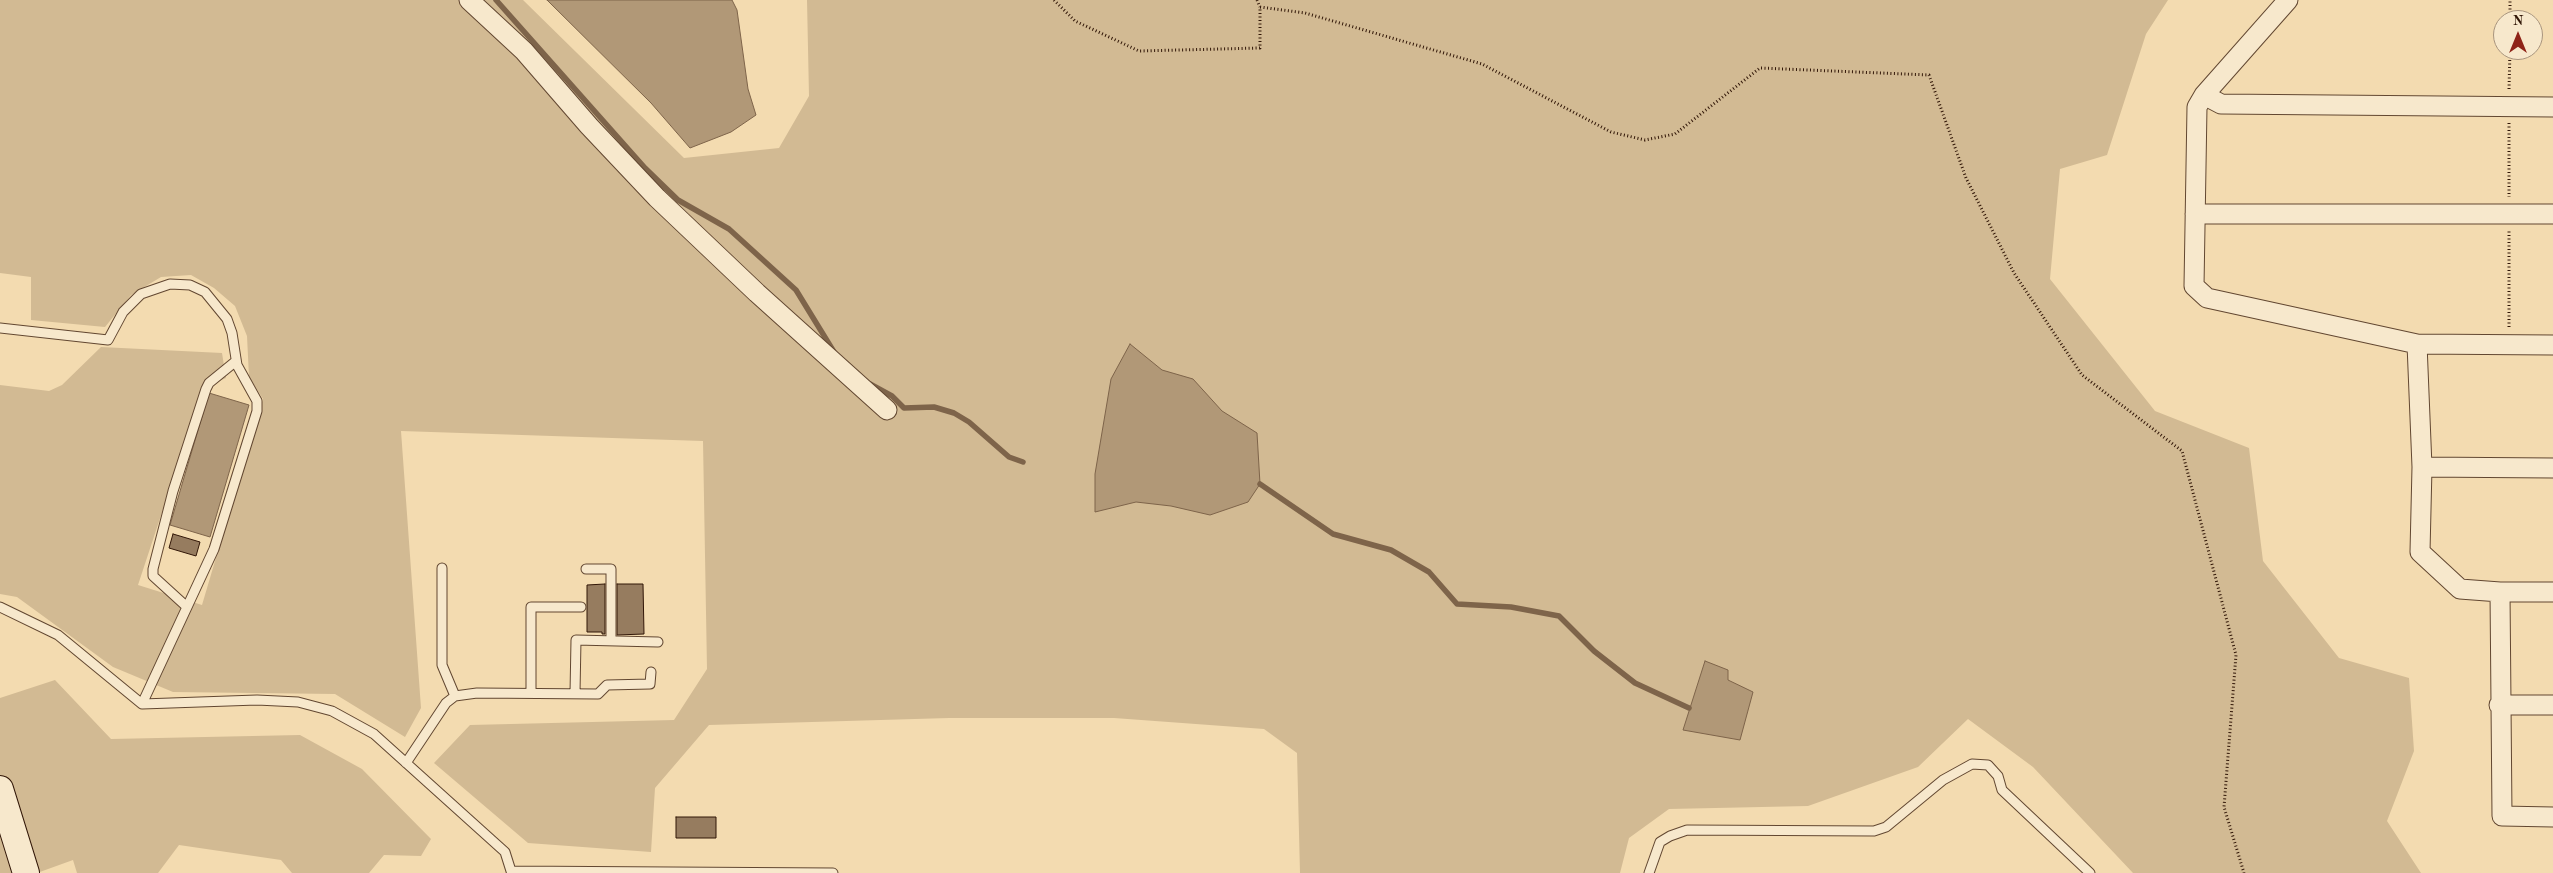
<!DOCTYPE html>
<style>
body{margin:0}
#map{position:relative;width:2553px;height:873px;overflow:hidden;background:#f3dbb0;font-family:"Old Standard TT",serif}
canvas{display:block}
.north{position:absolute;left:2493px;top:10px;width:50px;height:50px;box-sizing:border-box;background:#f7e8cc;border:1px solid #a8947d;border-radius:50%;rotate:0deg;font-size:14px;font-weight:700;line-height:20px;text-align:center;color:#311607}
.north::after{content:'';display:block;margin:auto;width:18px;height:22px;background:#8f2418;clip-path:polygon(50% 0,100% 100%,50% 72%,0 100%)}
</style>
<div id="map">
<canvas width="2553" height="873"></canvas>
<div class="north">N</div>
</div>
<script>
const context = document.querySelector('canvas').getContext('2d');
context.lineJoin = 'round';
function paint(path, color) { context.fillStyle = color; context.fill(path, 'evenodd'); }
const poly = rows => new Path2D(rows.map(r => 'M' + r).join(''));
function strokePath(path, color, width, dash) { context.strokeStyle = color; context.lineWidth = width; context.lineCap = dash ? 'butt' : 'round'; context.setLineDash(dash || []); context.stroke(path); }
paint(poly([
 [0,0,523,0,684,158,779,148,809,96,807,0,2168,0,2146,34,2107,155,2060,169,2050,279,2155,411,2249,448,2263,561,2339,658,2409,678,2414,751,2387,821,2421,873,2133,873,2033,767,1968,719,1918,767,1808,806,1669,809,1629,838,1620,873,1300,873,1297,753,1264,729,1114,718,949,718,709,725,655,788,651,852,528,843,434,763,470,725,674,720,707,669,703,441,401,431,421,708,405,737,335,694,173,692,113,667,17,597,0,594,0,385,49,391,62,385,101,347,222,353,226,378,203,388,138,585,202,605,263,399,249,377,247,336,235,306,214,288,191,275,161,277,131,295,105,327,31,320,31,277,0,273],
 [55,680,111,739,300,735,362,769,431,839,421,856,384,855,369,873,292,873,281,860,179,845,158,873,77,873,73,860,37,873,0,873,0,698]
]), '#d2ba93');
const water = poly([
 [547,0,732,0,737,10,748,89,756,115,731,132,690,148,651,103,547,0],
 [1130,344,1162,370,1193,379,1222,411,1257,433,1260,484,1248,502,1210,515,1171,506,1136,502,1095,512,1095,474,1111,379,1130,344],
 [209,393,249,405,210,537,170,525,209,393],
 [1705,661,1728,670,1728,680,1753,692,1740,740,1683,730,1705,661]
]);
paint(water, '#b19877');
strokePath(water, '#7e644a', 1);
strokePath(poly([
 [496,0,645,168,678,200,729,229,796,290,834,352],
 [870,384,892,396,904,408,934,407,954,413,969,422,1009,457,1023,462],
 [1260,484,1333,534,1391,550,1429,572,1457,604,1511,607,1559,616,1594,651,1635,683,1689,708]
]), '#7e644a', 5.5);
const building = poly([
 [173,534,200,542,196,556,169,548,173,534],
 [605,584,605,634,602,634,602,632,587,632,587,585,605,584],
 [617,584,643,584,644,634,617,635,617,584],
 [676,817,716,817,716,838,676,838,676,817]
]);
paint(building, '#967c5f');
strokePath(building, '#311607', 1);
const lane = poly([
 [0,328,108,340,123,312,141,294,170,284,190,285,205,292,227,319,232,333,237,365,257,401,257,411,214,549,142,704],
 [442,568,442,665,455,696],
 [586,569,611,569,611,641],
 [0,607,58,635,142,704,257,700,298,702,332,711,374,734,505,852,511,871,833,873],
 [187,607,153,576,153,569,173,491,206,389,209,383,236,361],
 [531,693,531,607,581,607],
 [575,693,576,640,658,642],
 [406,763,446,703,455,696,477,693,598,694,607,685,650,684,651,672],
 [1649,873,1660,842,1670,836,1687,830,1874,831,1886,827,1943,780,1972,764,1988,765,1998,776,2002,790,2090,873]
]);
const street = poly([
 [469,0,524,51,589,126,657,198,757,293,887,410],
 [2288,0,2204,95,2197,107,2194,286,2207,298,2417,344,2553,345],
 [2204,95,2221,104,2553,107],
 [2195,214,2553,214],
 [2417,344,2422,467,2420,552,2460,589,2500,592,2553,592],
 [2422,467,2553,468],
 [2500,592,2502,816,2553,817],
 [2499,705,2553,705]
]);
const secondary = poly([
 [0,789,26,873]
]);
strokePath(lane, '#624731', 11);
strokePath(street, '#624731', 21);
strokePath(secondary, '#311607', 28);
strokePath(poly([
 [1054,0,1075,21,1139,51,1260,48,1260,7,1305,13,1482,64,1611,132,1645,140,1675,134,1760,68,1929,75,1966,178,2014,273,2082,375,2182,451,2236,655,2224,807,2244,873],
 [1257,0,1260,7],
 [2510,20,2510,0],
 [2509,89,2510,50],
 [2509,123,2509,197],
 [2509,327,2509,231]
]), '#311607', 3, [1, 2.5]);
strokePath(lane, '#f7e8cc', 9);
strokePath(street, '#f7e8cc', 19);
strokePath(secondary, '#f7e8cc', 26);
</script>
